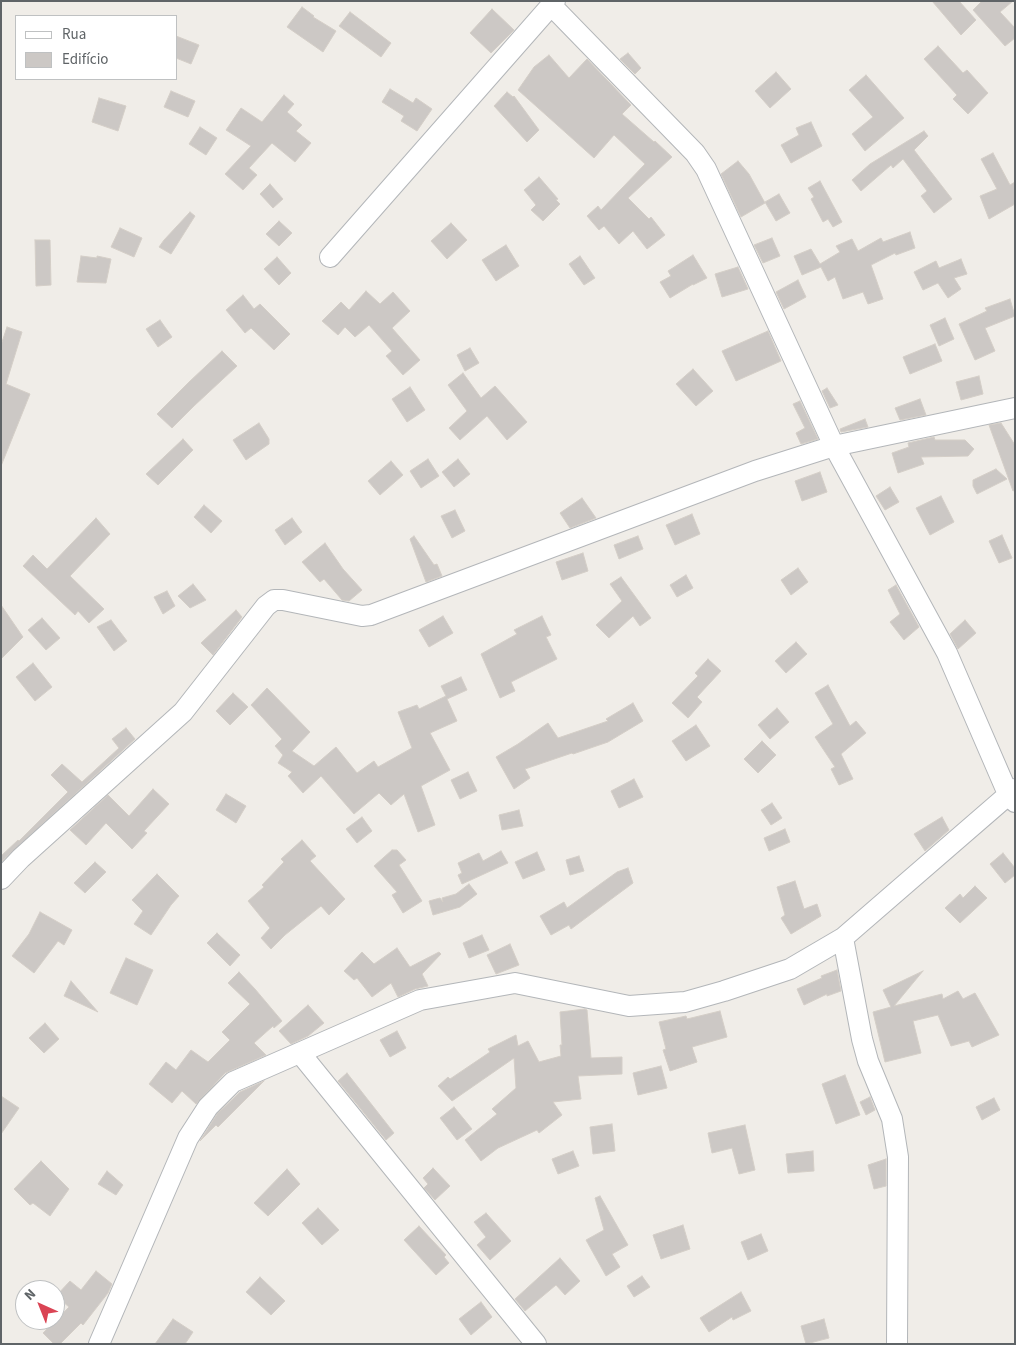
<!DOCTYPE html>
<meta charset="utf-8">
<style>
body{margin:0}
#map{position:relative;width:1016px;height:1345px;overflow:hidden;background:#f0ede8;font-family:"Source Sans 3",sans-serif}
canvas{display:block}
.frame{position:absolute;inset:0;border:2px solid #5f6467;pointer-events:none}
.legend{position:absolute;left:15px;top:15px;width:162px;height:65px;box-sizing:border-box;background:#fff;border:1px solid #bfc1c2;margin:0;padding:6px 9px;list-style:none;font-size:15px;color:#5f6467}
.legend li{display:flex;align-items:center;gap:10px;height:25px}
.legend b{width:25px;border:1px solid #bfc1c2}
.north{position:absolute;left:15px;top:1280px;width:50px;height:50px;box-sizing:border-box;background:#fff;border:1px solid #bfc1c2;border-radius:50%;rotate:316deg;font-size:14px;font-weight:700;line-height:20px;text-align:center;color:#5f6467}
.north::after{content:'';display:block;margin:auto;width:18px;height:22px;background:#da4454;clip-path:polygon(50% 0,100% 100%,50% 72%,0 100%)}
</style>
<div id="map">
<canvas width="1016" height="1345"></canvas>
<div class="frame"></div>
<ul class="legend">
<li><b style="height:6px;background:#fff"></b>Rua</li>
<li><b style="height:14px;background:#ccc8c5"></b>Edifício</li>
</ul>
<div class="north">N</div>
</div>
<script>
const context = document.querySelector('canvas').getContext('2d');
context.lineJoin = 'round';
function paint(path, color) { context.fillStyle = color; context.fill(path, 'evenodd'); }
const poly = rows => new Path2D(rows.map(r => 'M' + r).join(''));
function strokePath(path, color, width, dash) { context.strokeStyle = color; context.lineWidth = width; context.lineCap = dash ? 'butt' : 'round'; context.setLineDash(dash || []); context.stroke(path); }
const building = poly([
 [932,1,959,1,976,20,961,35,932,1],
 [982,1,1013,1,1000,12,1015,28,1015,38,1005,46,973,10,982,1],
 [302,7,314,16,313,17,336,31,323,52,287,27,302,7],
 [492,9,514,30,491,53,470,33,492,9],
 [350,12,391,43,381,57,339,26,350,12],
 [176,36,199,45,191,64,176,58,176,36],
 [938,46,963,73,967,70,988,93,968,114,953,99,957,95,924,59,938,46],
 [628,53,641,68,635,74,620,59,628,53],
 [549,55,569,78,587,59,631,105,622,114,654,142,655,141,672,157,628,198,649,219,651,217,665,235,647,249,633,231,619,244,604,226,599,230,587,216,598,206,601,210,645,164,614,135,594,158,518,90,534,67,549,55],
 [776,72,791,89,770,108,755,91,776,72],
 [866,75,904,118,865,151,852,134,873,117,849,90,866,75],
 [390,89,413,103,416,98,432,109,417,131,401,121,404,116,382,102,390,89],
 [171,91,195,101,188,117,164,107,171,91],
 [507,92,513,97,514,96,539,130,527,142,494,106,507,92],
 [284,95,294,104,287,112,302,125,296,131,311,143,295,162,272,143,249,168,257,175,243,190,225,174,251,146,226,130,241,108,262,122,284,95],
 [99,98,126,106,118,131,92,122,99,98],
 [811,122,822,146,791,163,781,145,799,135,796,128,811,122],
 [200,127,217,138,206,155,189,144,200,127],
 [924,131,928,136,914,150,952,199,934,213,921,196,927,191,903,159,893,168,891,165,861,191,852,180,870,164,924,131],
 [993,153,1010,185,1015,182,1015,204,989,219,980,196,997,189,981,159,993,153],
 [738,161,749,174,765,203,741,217,721,174,738,161],
 [539,177,558,199,556,200,560,204,543,221,531,210,536,205,524,190,539,177],
 [820,181,842,222,833,227,828,219,823,222,811,199,814,197,808,188,820,181],
 [270,184,283,199,273,208,260,194,270,184],
 [779,194,790,213,776,221,765,202,779,194],
 [190,212,195,216,171,254,159,247,164,240,190,212],
 [279,221,292,233,279,246,266,234,279,221],
 [451,223,467,240,447,259,431,241,451,223],
 [120,228,142,238,134,257,111,247,120,228],
 [910,232,915,248,896,255,895,253,871,265,883,299,868,304,863,292,843,299,835,277,828,281,821,267,802,275,794,256,811,249,820,264,840,252,836,246,852,239,858,251,881,238,883,242,910,232],
 [772,238,780,256,763,263,754,245,772,238],
 [35,240,50,240,51,285,36,286,35,240],
 [506,245,519,266,496,281,482,260,506,245],
 [693,255,707,278,693,285,693,284,670,298,660,282,671,276,668,271,693,255],
 [81,256,97,258,97,256,111,259,106,283,77,282,81,256],
 [580,256,595,278,584,285,569,264,580,256],
 [277,257,291,273,279,285,264,269,277,257],
 [961,259,967,274,954,278,961,289,948,298,938,283,923,290,914,272,936,261,939,268,961,259],
 [738,267,748,289,722,297,715,274,738,267],
 [798,280,806,297,784,309,776,292,798,280],
 [366,291,380,304,393,292,410,311,392,328,420,360,403,375,386,356,392,351,369,325,355,337,345,327,338,335,322,321,341,302,349,310,366,291],
 [243,295,254,309,260,304,290,334,274,350,251,328,245,333,226,310,243,295],
 [1010,299,1015,316,985,328,995,351,975,360,959,324,987,311,985,308,1010,299],
 [945,318,954,339,939,346,930,325,945,318],
 [160,320,172,337,158,347,146,329,160,320],
 [7,327,22,332,6,384,30,394,1,466,1,345,7,327],
 [768,331,781,361,736,381,722,351,768,331],
 [935,344,942,361,910,374,903,357,935,344],
 [470,348,479,363,465,371,457,355,470,348],
 [222,351,237,366,194,406,172,428,157,414,189,382,222,351],
 [693,369,713,391,696,406,676,384,693,369],
 [463,373,481,398,495,386,527,422,507,440,487,416,460,440,449,428,467,411,448,385,463,373],
 [979,376,983,394,961,400,956,382,979,376],
 [410,387,425,410,407,422,392,399,410,387],
 [827,388,838,405,830,408,822,391,827,388],
 [920,399,926,415,900,420,895,408,920,399],
 [800,401,818,439,801,444,796,433,805,428,793,404,800,401],
 [865,419,868,427,841,432,840,429,865,419],
 [259,423,269,439,269,444,246,460,233,440,259,423],
 [1001,423,1015,445,1015,490,1013,491,989,425,1001,423],
 [934,437,935,440,965,440,974,449,968,456,921,457,924,464,898,473,892,453,909,447,908,443,934,437],
 [183,439,193,450,158,485,146,474,183,439],
 [428,459,439,476,421,488,410,471,428,459],
 [458,459,470,474,454,487,442,472,458,459],
 [391,461,403,475,380,495,368,481,391,461],
 [996,469,1007,479,977,494,973,486,973,480,996,469],
 [820,472,827,492,802,501,795,481,820,472],
 [890,487,899,502,885,510,876,496,890,487],
 [941,496,954,522,930,535,916,508,941,496],
 [582,498,596,518,570,528,560,513,582,498],
 [204,505,222,521,211,533,194,517,204,505],
 [455,510,465,531,452,538,441,516,455,510],
 [692,514,700,534,675,545,666,525,692,514],
 [96,518,110,534,70,576,104,609,89,623,78,611,75,615,23,566,33,555,47,569,96,518],
 [292,518,302,532,285,545,275,530,292,518],
 [1002,535,1012,558,999,563,989,541,1002,535],
 [414,536,434,565,437,564,442,576,426,582,410,539,414,536],
 [638,536,643,549,619,559,614,545,638,536],
 [325,543,343,569,362,590,349,601,342,600,324,579,320,582,302,562,325,543],
 [583,553,588,571,562,580,556,562,583,553],
 [798,568,808,582,791,595,781,580,798,568],
 [686,575,693,588,677,597,670,585,686,575],
 [621,577,651,618,640,626,633,616,609,638,596,625,622,601,610,584,621,577],
 [193,584,206,600,190,608,178,596,193,584],
 [896,585,919,627,904,640,890,622,900,614,888,590,896,585],
 [167,591,175,606,163,614,154,597,167,591],
 [1,605,23,637,1,659,1,605],
 [236,610,242,617,213,655,201,643,236,610],
 [443,616,453,633,429,647,419,630,443,616],
 [542,616,551,635,546,637,557,659,511,682,515,691,500,698,481,654,517,634,514,630,542,616],
 [42,618,60,638,46,650,28,630,42,618],
 [111,620,127,641,114,651,97,627,111,620],
 [965,620,976,633,958,649,950,634,965,620],
 [796,642,807,654,786,673,775,661,796,642],
 [708,659,721,671,697,697,702,702,688,718,672,703,698,676,695,673,708,659],
 [33,663,52,687,35,701,16,677,33,663],
 [461,677,467,690,447,699,457,721,430,733,450,770,421,786,435,825,418,832,404,794,391,805,379,793,354,814,321,776,303,793,288,776,292,772,278,763,283,755,275,746,282,739,251,705,267,688,310,732,292,751,314,766,336,747,357,773,374,761,378,767,412,748,398,712,417,705,419,709,446,696,441,686,461,677],
 [828,685,850,726,856,721,866,733,841,754,853,779,839,785,831,769,835,767,815,737,833,724,815,693,828,685],
 [233,693,248,707,230,725,216,711,233,693],
 [633,703,643,721,608,742,573,754,572,753,525,769,530,778,514,789,496,757,518,744,548,723,558,738,608,721,606,719,633,703],
 [777,708,789,722,770,739,758,725,777,708],
 [696,725,710,746,686,761,672,741,696,725],
 [126,728,135,739,1,862,1,856,18,840,19,841,68,792,51,775,62,764,82,782,119,748,112,739,126,728],
 [762,741,776,755,758,773,744,759,762,741],
 [468,772,477,791,460,799,451,780,468,772],
 [634,779,643,797,619,808,611,791,634,779],
 [153,789,169,804,144,831,147,833,132,849,106,823,86,845,70,830,108,795,129,816,153,789],
 [226,794,246,806,236,823,216,810,226,794],
 [772,803,782,818,771,825,761,810,772,803],
 [519,810,523,826,502,830,499,815,519,810],
 [362,817,372,831,357,843,346,829,362,817],
 [942,817,949,830,925,851,914,834,942,817],
 [785,829,790,842,769,851,764,838,785,829],
 [302,840,316,856,310,861,345,899,329,915,321,906,285,935,271,949,261,938,270,928,248,901,264,887,262,885,284,862,281,859,302,840],
 [392,850,397,850,406,860,399,865,422,901,403,913,392,895,397,892,374,866,392,850],
 [501,851,508,863,462,884,458,875,462,873,458,863,479,853,483,861,501,851],
 [537,852,545,870,523,879,515,862,537,852],
 [1003,853,1015,868,1015,875,1005,883,990,864,1003,853],
 [579,856,584,871,570,875,566,860,579,856],
 [95,862,106,872,85,893,74,883,95,862],
 [628,868,633,883,571,929,569,925,551,935,540,916,564,902,567,908,617,872,628,868],
 [157,874,179,896,171,905,151,935,134,924,143,911,132,900,157,874],
 [795,881,804,909,817,904,821,916,791,934,781,918,785,915,777,887,795,881],
 [469,884,477,894,460,907,433,915,429,901,440,898,443,902,442,898,456,894,469,884],
 [975,886,987,898,960,923,945,908,960,894,963,898,975,886],
 [40,912,72,930,64,945,58,941,34,973,12,956,29,934,40,912],
 [217,933,240,955,230,966,207,943,217,933],
 [482,935,489,950,469,958,463,943,482,935],
 [510,944,519,965,496,974,487,955,510,944],
 [397,948,410,967,439,952,441,954,422,974,428,986,415,989,398,997,391,983,372,997,357,978,354,980,344,971,362,952,374,964,397,948],
 [126,958,153,970,137,1005,110,993,126,958],
 [837,970,841,991,827,996,827,994,804,1005,797,989,822,978,821,976,837,970],
 [923,971,894,1006,942,994,943,999,958,991,963,999,975,993,999,1035,972,1047,969,1041,951,1046,938,1015,913,1021,921,1053,885,1062,873,1012,891,1007,883,990,923,971],
 [239,972,255,989,282,1021,274,1028,273,1026,254,1043,266,1055,225,1073,196,1104,182,1091,172,1103,149,1084,166,1062,176,1070,191,1050,208,1062,230,1040,222,1032,250,1004,228,983,239,972],
 [71,981,98,1012,64,996,71,981],
 [308,1005,324,1023,308,1036,291,1044,279,1031,308,1005],
 [585,1009,587,1010,591,1058,622,1057,622,1074,578,1076,581,1099,553,1102,562,1115,539,1133,537,1130,498,1148,481,1161,465,1140,497,1114,492,1109,516,1088,514,1058,452,1101,438,1086,448,1077,450,1079,490,1052,488,1049,516,1035,518,1046,528,1041,539,1062,561,1056,560,1045,562,1045,560,1012,585,1009],
 [720,1011,727,1037,692,1047,697,1062,670,1071,663,1050,666,1049,659,1022,686,1016,687,1019,720,1011],
 [45,1023,59,1039,44,1053,29,1038,45,1023],
 [397,1031,406,1048,390,1057,380,1040,397,1031],
 [661,1066,667,1088,638,1095,633,1073,661,1066],
 [347,1073,394,1133,386,1140,338,1081,347,1073],
 [845,1075,860,1115,836,1124,822,1084,845,1075],
 [264,1081,218,1127,216,1125,200,1141,217,1114,240,1092,264,1081],
 [1,1096,19,1108,1,1134,1,1096],
 [870,1097,875,1110,866,1115,860,1102,870,1097],
 [994,1098,1000,1110,982,1120,976,1107,994,1098],
 [454,1107,472,1129,457,1140,440,1118,454,1107],
 [612,1124,615,1151,593,1154,590,1127,612,1124],
 [745,1125,755,1170,739,1174,732,1148,712,1153,708,1133,745,1125],
 [573,1151,579,1166,558,1174,552,1159,573,1151],
 [813,1151,814,1171,788,1173,786,1154,813,1151],
 [886,1159,886,1186,874,1189,868,1165,886,1159],
 [41,1161,69,1189,50,1216,33,1203,30,1205,14,1189,41,1161],
 [433,1168,450,1186,435,1200,424,1188,428,1184,423,1178,433,1168],
 [287,1169,300,1184,268,1216,254,1203,287,1169],
 [107,1171,123,1185,116,1195,98,1184,107,1171],
 [600,1196,628,1245,612,1254,620,1267,606,1276,586,1240,604,1230,595,1198,600,1196],
 [318,1208,339,1230,322,1245,302,1223,318,1208],
 [486,1213,511,1241,490,1260,477,1245,486,1237,474,1222,486,1213],
 [683,1225,690,1249,661,1259,653,1235,683,1225],
 [419,1226,446,1255,444,1257,449,1263,436,1275,404,1240,419,1226],
 [761,1234,768,1251,748,1260,741,1242,761,1234],
 [560,1258,580,1281,565,1295,556,1285,525,1311,515,1299,560,1258],
 [96,1271,112,1284,108,1293,83,1325,81,1323,60,1344,54,1344,43,1333,69,1307,56,1296,70,1281,81,1290,96,1271],
 [642,1276,650,1287,634,1297,627,1286,642,1276],
 [260,1277,285,1301,271,1315,246,1292,260,1277],
 [741,1292,751,1311,733,1320,732,1317,709,1332,700,1318,741,1292],
 [481,1302,492,1317,471,1335,459,1319,481,1302],
 [173,1319,193,1332,185,1344,155,1344,173,1319],
 [824,1319,829,1338,806,1344,801,1326,824,1319]
]);
paint(building, '#ccc8c5');
strokePath(building, '#d4cec7', 1);
const street = poly([
 [551,5,695,153,706,169,834,446,947,653,1008,794,1015,802],
 [330,257,555,1],
 [1,879,21,858,183,712,266,606,274,600,283,600,362,616,371,615,755,471,834,446,1015,408],
 [843,938,862,1039,868,1061,892,1119,898,1157,897,1344],
 [300,1053,536,1344],
 [99,1344,188,1138,208,1107,233,1082,420,1000,515,983,629,1006,685,1002,724,991,790,969,843,938,1015,789]
]);
strokePath(street, '#b3b6b9', 22);
strokePath(street, '#fff', 20);
</script>
